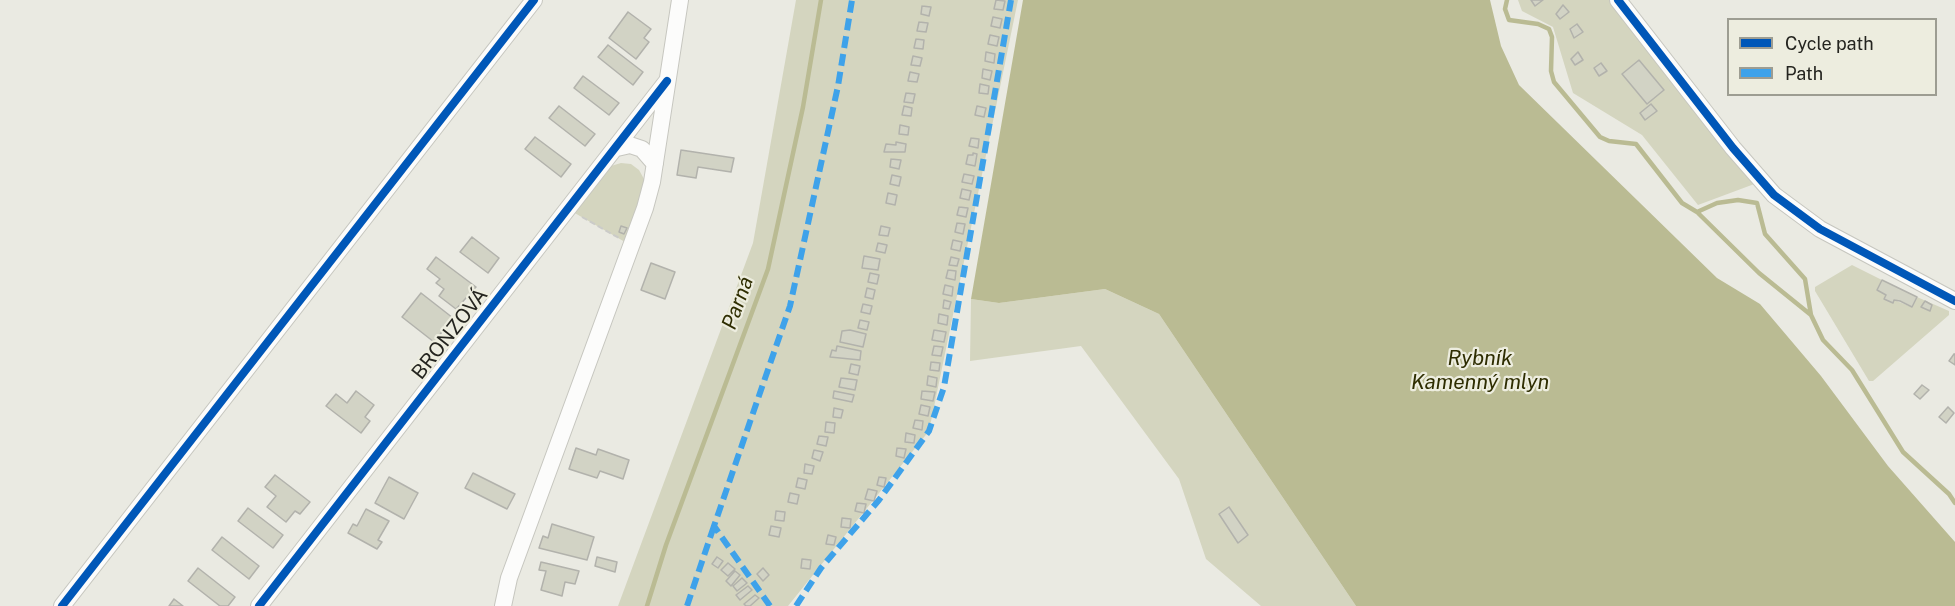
<!DOCTYPE html>
<meta charset="utf-8">
<style>
body{margin:0}
#map{position:relative;width:1955px;height:606px;overflow:hidden;background:#eaeae2;font-family:"Public Sans",sans-serif}
canvas{display:block}
.legend{position:absolute;left:1727px;top:18px;width:210px;height:78px;box-sizing:border-box;background:#ededdf;border:2px solid #9d9d92;margin:0;padding:8px 10px;list-style:none;font-size:18px;color:#24241f}
.legend li{display:flex;align-items:center;gap:12px;height:30px}
.legend b{width:30px;border:2px solid #9d9d92}
</style>
<div id="map">
<canvas width="1955" height="606"></canvas>
<ul class="legend">
<li><b style="height:8px;background:#0057b8"></b>Cycle path</li>
<li><b style="height:8px;background:#3ea2ea"></b>Path</li>
</ul>
</div>
<script>
const context = document.querySelector('canvas').getContext('2d');
context.lineJoin = 'round';
function paint(path, color) { context.fillStyle = color; context.fill(path, 'evenodd'); }
const poly = rows => new Path2D(rows.map(r => 'M' + r).join(''));
function strokePath(path, color, width, dash) { context.strokeStyle = color; context.lineWidth = width; context.lineCap = dash ? 'butt' : 'round'; context.setLineDash(dash || []); context.stroke(path); }
function write(font, color, halo, rows, align = 'center') {
  context.font = font + ' "Public Sans",sans-serif'; context.lineWidth = 4.5; context.setLineDash([]); context.textBaseline = 'middle'; context.strokeStyle = halo; context.fillStyle = color; for (const [text, x, y, turn = 0] of rows) {
    context.save(); context.translate(x, y); context.rotate((+turn || 0) * Math.PI / 180); context.textAlign = isNaN(turn) ? turn : align; if (halo) context.strokeText(text, 0, 0); context.fillText(text, 0, 0); context.restore();
  }
}
paint(poly([
 [796,0,1018,0,929,431,788,606,618,606,753,243],
 [1518,0,1614,0,1757,183,1698,205,1642,135,1573,93,1553,27,1522,11],
 [621,163,631,164,639,170,644,179,643,192,625,242,573,212,605,173,611,166],
 [1852,265,1882,280,1877,290,1886,295,1884,299,1893,303,1894,300,1912,307,1917,297,1949,311,1949,315,1873,381,1869,381,1815,291,1815,287],
 [1105,289,1159,314,1356,606,1261,606,1206,559,1179,479,1081,346,970,361,971,299,999,303]
]), '#d4d5bf');
paint(poly([
 [1023,0,1490,0,1501,46,1519,85,1717,278,1760,304,1821,376,1888,466,1955,542,1955,606,1356,606,1159,314,1105,289,999,303,971,299]
]), '#babb93');
strokePath(poly([
 [1507,0,1505,9,1509,20,1538,24,1549,29,1552,37,1551,71,1554,82,1600,137,1609,141,1636,144,1682,203,1697,212,1759,273,1811,315,1823,340,1852,370,1903,452,1949,494,1955,503],
 [1697,212,1717,203,1738,200,1757,203,1765,234,1805,279,1811,315],
 [647,606,666,545,768,269,803,107,821,0]
]), '#babb93', 4.5);
const building = poly([
 [996,0,1005,1,1003,10,994,9,996,0],
 [1531,0,1543,0,1535,6,1531,0],
 [1563,5,1569,12,1560,19,1556,14,1563,5],
 [922,6,931,7,929,16,921,14,922,6],
 [628,12,651,29,644,38,649,42,636,59,609,38,628,12],
 [993,17,1002,19,1000,28,991,26,993,17],
 [919,22,928,23,926,32,917,31,919,22],
 [1577,24,1583,32,1574,38,1570,29,1577,24],
 [990,35,999,37,997,46,988,44,990,35],
 [916,39,924,40,923,49,914,48,916,39],
 [608,45,643,72,633,85,598,57,608,45],
 [986,52,995,54,994,63,985,61,986,52],
 [1578,52,1583,60,1575,65,1571,59,1578,52],
 [913,56,922,58,920,66,911,65,913,56],
 [1639,60,1664,90,1647,104,1622,74,1639,60],
 [1601,63,1607,71,1599,76,1594,68,1601,63],
 [983,69,992,71,990,80,982,78,983,69],
 [910,72,919,74,917,82,908,81,910,72],
 [583,76,619,103,609,115,574,88,583,76],
 [980,84,989,86,988,94,979,93,980,84],
 [906,93,915,94,913,103,904,102,906,93],
 [1651,104,1657,111,1645,120,1640,113,1651,104],
 [559,106,595,134,585,146,549,118,559,106],
 [904,106,912,108,911,116,902,115,904,106],
 [977,106,986,108,984,117,975,115,977,106],
 [900,125,909,127,908,135,899,134,900,125],
 [535,137,571,164,561,177,525,149,535,137],
 [971,138,979,139,978,148,969,146,971,138],
 [896,142,906,144,905,152,884,152,886,144,896,145,896,142],
 [681,150,734,158,731,172,698,167,696,178,677,175,681,150],
 [973,153,977,154,975,166,966,164,968,155,973,155,973,153],
 [891,159,901,160,899,169,890,167,891,159],
 [964,174,974,176,972,184,962,182,964,174],
 [892,175,901,177,899,186,890,184,892,175],
 [962,189,971,191,969,200,960,198,962,189],
 [888,193,897,195,895,205,886,203,888,193],
 [959,207,968,208,966,217,957,215,959,207],
 [957,223,965,224,963,234,955,232,957,223],
 [621,226,627,228,624,234,619,232,621,226],
 [881,226,890,228,888,236,879,235,881,226],
 [472,237,499,258,488,273,460,252,472,237],
 [953,240,962,242,960,251,951,249,953,240],
 [878,243,887,245,885,253,876,251,878,243],
 [864,256,880,259,878,270,862,268,864,256],
 [436,257,476,287,456,309,439,296,444,289,436,283,440,279,427,269,436,257],
 [951,257,959,259,957,266,949,265,951,257],
 [651,263,675,272,665,299,641,290,651,263],
 [948,270,956,271,955,280,946,278,948,270],
 [870,273,879,275,877,284,868,282,870,273],
 [1882,280,1917,297,1912,307,1900,301,1894,300,1893,303,1884,299,1886,295,1877,290,1882,280],
 [945,285,953,287,952,296,943,294,945,285],
 [867,288,875,290,873,299,865,297,867,288],
 [421,293,453,318,434,342,402,317,421,293],
 [944,300,951,302,949,309,943,308,944,300],
 [1925,301,1932,305,1930,311,1921,307,1925,301],
 [863,304,872,306,870,314,861,312,863,304],
 [939,314,948,316,947,325,938,323,939,314],
 [860,320,869,322,867,330,858,328,860,320],
 [850,330,866,334,863,347,840,342,842,331,850,330],
 [934,330,946,332,944,342,932,340,934,330],
 [837,346,861,351,860,360,830,357,832,350,836,351,837,346],
 [934,346,943,347,941,356,932,355,934,346],
 [1954,354,1955,354,1955,365,1949,361,1954,354],
 [931,362,940,363,939,371,930,370,931,362],
 [851,364,860,366,858,375,849,373,851,364],
 [928,376,937,378,936,387,927,385,928,376],
 [841,378,857,380,855,390,839,387,841,378],
 [1922,385,1929,390,1920,399,1914,394,1922,385],
 [356,391,374,405,365,417,370,421,361,433,326,406,336,394,347,403,356,391],
 [834,391,854,395,852,402,833,398,834,391],
 [922,391,935,392,933,401,921,399,922,391],
 [921,405,930,407,928,416,919,414,921,405],
 [1948,407,1954,413,1946,423,1939,417,1948,407],
 [834,408,843,410,841,418,833,417,834,408],
 [915,420,923,421,922,430,913,428,915,420],
 [826,422,835,423,834,433,825,432,826,422],
 [906,433,915,435,914,443,905,442,906,433],
 [819,436,828,437,826,446,817,444,819,436],
 [576,448,596,455,598,449,629,460,623,479,600,471,597,478,569,469,576,448],
 [897,448,906,449,904,458,896,456,897,448],
 [814,450,823,452,820,461,812,458,814,450],
 [805,464,814,466,812,474,804,473,805,464],
 [473,473,515,494,507,509,465,488,473,473],
 [275,475,310,502,300,514,295,511,286,522,267,507,276,496,265,487,275,475],
 [389,477,418,493,404,519,375,503,389,477],
 [879,477,886,478,884,487,877,485,879,477],
 [798,478,807,480,805,489,796,487,798,478],
 [868,489,877,491,874,501,865,499,868,489],
 [790,493,799,495,797,504,788,502,790,493],
 [857,503,866,504,864,513,855,511,857,503],
 [1229,507,1248,535,1238,543,1219,514,1229,507],
 [248,508,283,535,273,548,238,521,248,508],
 [366,509,389,521,378,540,382,542,377,549,348,533,353,524,357,526,366,509],
 [776,511,785,512,784,521,775,520,776,511],
 [842,518,851,519,850,528,841,527,842,518],
 [552,524,594,537,587,560,539,548,543,536,548,538,552,524],
 [771,526,781,528,779,537,769,535,771,526],
 [828,535,836,537,834,545,826,544,828,535],
 [222,537,259,566,249,579,212,550,222,537],
 [597,557,617,562,615,572,595,566,597,557],
 [717,557,723,561,718,568,712,564,717,557],
 [802,559,811,560,810,569,801,568,802,559],
 [541,562,579,571,575,584,565,582,562,596,541,590,546,571,539,570,541,562],
 [728,563,735,569,728,576,721,570,728,563],
 [198,568,235,597,228,606,220,606,188,581,198,568],
 [763,568,769,575,763,581,757,574,763,568],
 [735,571,740,575,731,586,726,581,735,571],
 [742,578,747,583,737,591,733,586,742,578],
 [748,586,752,590,740,600,736,595,748,586],
 [755,595,759,598,750,606,746,606,744,604,755,595],
 [174,599,183,606,169,606,174,599]
]);
paint(building, '#d2d3c5');
strokePath(building, '#b2b2ac', 1.5);
const minor = poly([
 [1618,0,1733,148,1774,195,1820,229,1955,301],
 [617,148,630,145,642,149,655,164],
 [62,606,534,0],
 [259,606,667,81],
 [503,606,509,578,645,208,652,182,680,0]
]);
strokePath(minor, '#c6c6bf', 18);
strokePath(poly([
 [582,217,619,238]
]), '#cbcbc8', 2, [6, 3]);
strokePath(minor, '#fcfcfb', 16);
strokePath(poly([
 [687,606,714,526],
 [770,606,714,526,790,306,838,86,852,0],
 [796,606,821,568,879,500,929,431,944,387,1011,0]
]), '#3ea2ea', 6, [12, 6]);
strokePath(poly([
 [1618,0,1733,148,1774,195,1820,229,1955,301],
 [62,606,534,0],
 [259,606,667,81]
]), '#0057b8', 8);
write('20px', '#24241f', '#ededdf', [
 ["BRONZOVÁ",450,334,-52]
]);
write('italic 21px', '#2e2d01', '#ededdf', [
 ["Parná",738,303,-70],
 ["Rybník",1480,359],
 ["Kamenný mlyn",1480,383]
]);
</script>
